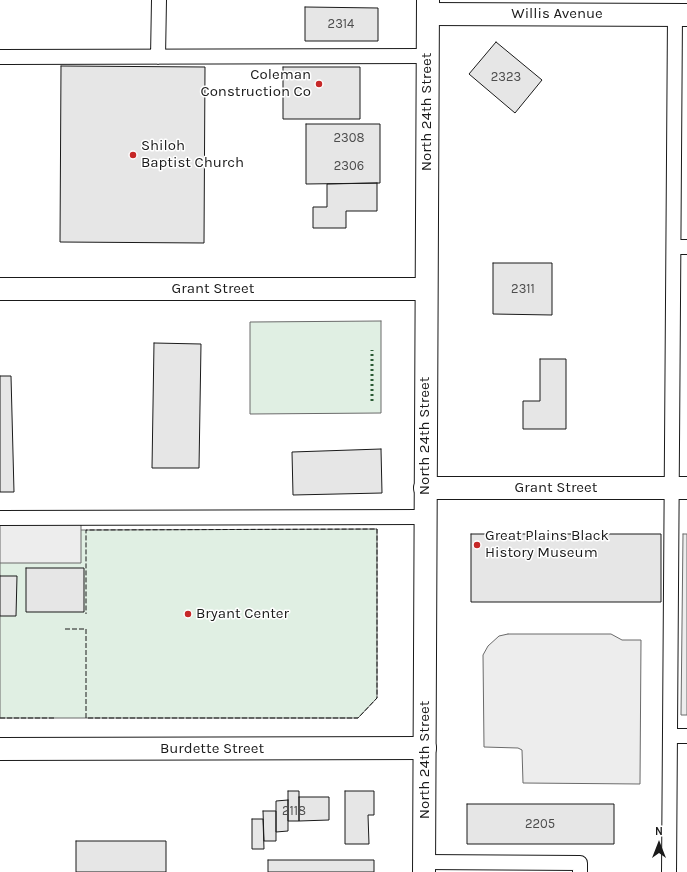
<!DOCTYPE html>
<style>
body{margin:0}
#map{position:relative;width:687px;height:872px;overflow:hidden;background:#fff;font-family:Karla,sans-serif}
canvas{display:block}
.north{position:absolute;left:639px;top:824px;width:40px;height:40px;-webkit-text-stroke:3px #fff;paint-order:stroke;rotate:0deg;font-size:11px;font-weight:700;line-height:16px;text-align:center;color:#1a1a1a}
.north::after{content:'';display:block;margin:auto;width:14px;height:18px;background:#1a1a1a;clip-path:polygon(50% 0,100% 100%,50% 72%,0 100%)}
</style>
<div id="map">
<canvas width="687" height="872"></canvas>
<div class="north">N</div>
</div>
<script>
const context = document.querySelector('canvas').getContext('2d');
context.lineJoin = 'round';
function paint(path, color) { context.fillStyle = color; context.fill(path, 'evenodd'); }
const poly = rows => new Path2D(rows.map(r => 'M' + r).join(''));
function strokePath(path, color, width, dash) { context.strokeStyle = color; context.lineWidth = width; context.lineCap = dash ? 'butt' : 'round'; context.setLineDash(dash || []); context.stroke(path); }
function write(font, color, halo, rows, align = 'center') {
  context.font = font + ' Karla,sans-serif'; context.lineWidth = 3; context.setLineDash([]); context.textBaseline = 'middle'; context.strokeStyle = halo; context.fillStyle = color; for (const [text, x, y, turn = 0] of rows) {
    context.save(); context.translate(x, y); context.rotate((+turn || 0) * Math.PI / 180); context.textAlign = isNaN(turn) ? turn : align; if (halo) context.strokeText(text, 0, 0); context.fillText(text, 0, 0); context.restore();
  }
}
const green = poly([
 [381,321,381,413,250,414,250,322,381,321],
 [0,518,81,530,377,529,377,698,358,718,0,718,0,518]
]);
paint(green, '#e0efe3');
strokePath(green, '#6a6a6a', 1);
const parking = poly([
 [0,518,81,518,81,563,0,563,0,518],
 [683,534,687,534,687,715,681,715,683,534],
 [508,634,611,634,622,640,641,640,640,784,523,783,522,750,518,748,484,747,483,655,488,646,499,636,508,634]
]);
paint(parking, '#ededed');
strokePath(parking, '#6a6a6a', 1);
const building = poly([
 [305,7,378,8,378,41,305,41,305,7],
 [496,42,542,80,515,113,469,74,496,42],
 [61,66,205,67,204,243,60,242,61,66],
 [283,67,360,67,360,119,283,119,283,67],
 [306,124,380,124,380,183,306,184,306,124],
 [377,183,377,211,346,211,346,228,313,228,313,207,327,207,327,184,377,183],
 [493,263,552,263,552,315,493,314,493,263],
 [154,343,201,344,199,468,152,468,154,343],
 [540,359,566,359,566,429,523,429,523,401,540,401,540,359],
 [0,376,11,376,14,492,0,492,0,376],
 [381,449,382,493,293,495,292,452,381,449],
 [471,534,661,534,661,602,471,602,471,534],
 [26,568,84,568,84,612,26,612,26,568],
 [0,576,17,576,16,616,0,616,0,576],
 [288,791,299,791,299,821,288,821,288,791],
 [345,791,374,791,374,815,368,815,369,844,345,844,345,791],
 [299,797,329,797,329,820,299,821,299,797],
 [288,800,288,831,276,832,276,801,288,800],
 [467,804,614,804,614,844,467,844,467,804],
 [263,811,276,811,276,841,264,841,263,811],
 [252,819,263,819,264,849,252,849,252,819],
 [76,841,166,841,166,872,76,872,76,841],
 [268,860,374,860,374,872,268,872,268,860]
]);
paint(building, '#e6e6e6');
strokePath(building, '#1a1a1a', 1);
const lane = poly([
 [0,57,427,56],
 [158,57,159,0],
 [674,247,687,247],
 [0,518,425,517],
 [670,736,687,736],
 [424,862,580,863,580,872],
 [669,872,675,15]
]);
const street = poly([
 [428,14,687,15],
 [0,289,426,289],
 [425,488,687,488],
 [0,749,425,748]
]);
const secondary = poly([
 [424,872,428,0]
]);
strokePath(lane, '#1a1a1a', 16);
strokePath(street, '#1a1a1a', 24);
strokePath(secondary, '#1a1a1a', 24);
strokePath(lane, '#fff', 14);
strokePath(street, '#fff', 22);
strokePath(secondary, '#fff', 22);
strokePath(poly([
 [372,401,372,350]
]), '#2b5a34', 3, [2, 3]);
strokePath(poly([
 [65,629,86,629,86,718,358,718,377,698,377,529,86,530,86,614],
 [0,718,55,718]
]), '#1a1a1a', 1, [5, 2]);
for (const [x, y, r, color] of [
 [319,84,4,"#c62828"],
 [133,155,4,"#c62828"],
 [477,545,4,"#c62828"],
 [188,614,4,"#c62828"]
]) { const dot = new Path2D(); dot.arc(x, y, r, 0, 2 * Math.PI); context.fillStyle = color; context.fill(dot); strokePath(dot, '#fff', 1.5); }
write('13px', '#4d4d4d', null, [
 ["2314",341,24],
 ["2323",506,77],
 ["2308",349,138],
 ["2306",349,166],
 ["2311",523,289],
 ["2118",294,811],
 ["2205",540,824]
]);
write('15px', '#1a1a1a', '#fff', [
 ["Willis Avenue",557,14],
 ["North 24th Street",427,112,-90],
 ["Grant Street",213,289],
 ["North 24th Street",425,436,-90],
 ["Grant Street",556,488],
 ["Burdette Street",212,749],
 ["North 24th Street",425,760,-90]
]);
write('15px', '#1a1a1a', '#fff', [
 ["Coleman",311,75,"right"],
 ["Construction Co",311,92,"right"],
 ["Shiloh",141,146],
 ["Baptist Church",141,163],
 ["Great Plains Black",485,536],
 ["History Museum",485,553],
 ["Bryant Center",196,614]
], 'left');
</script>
